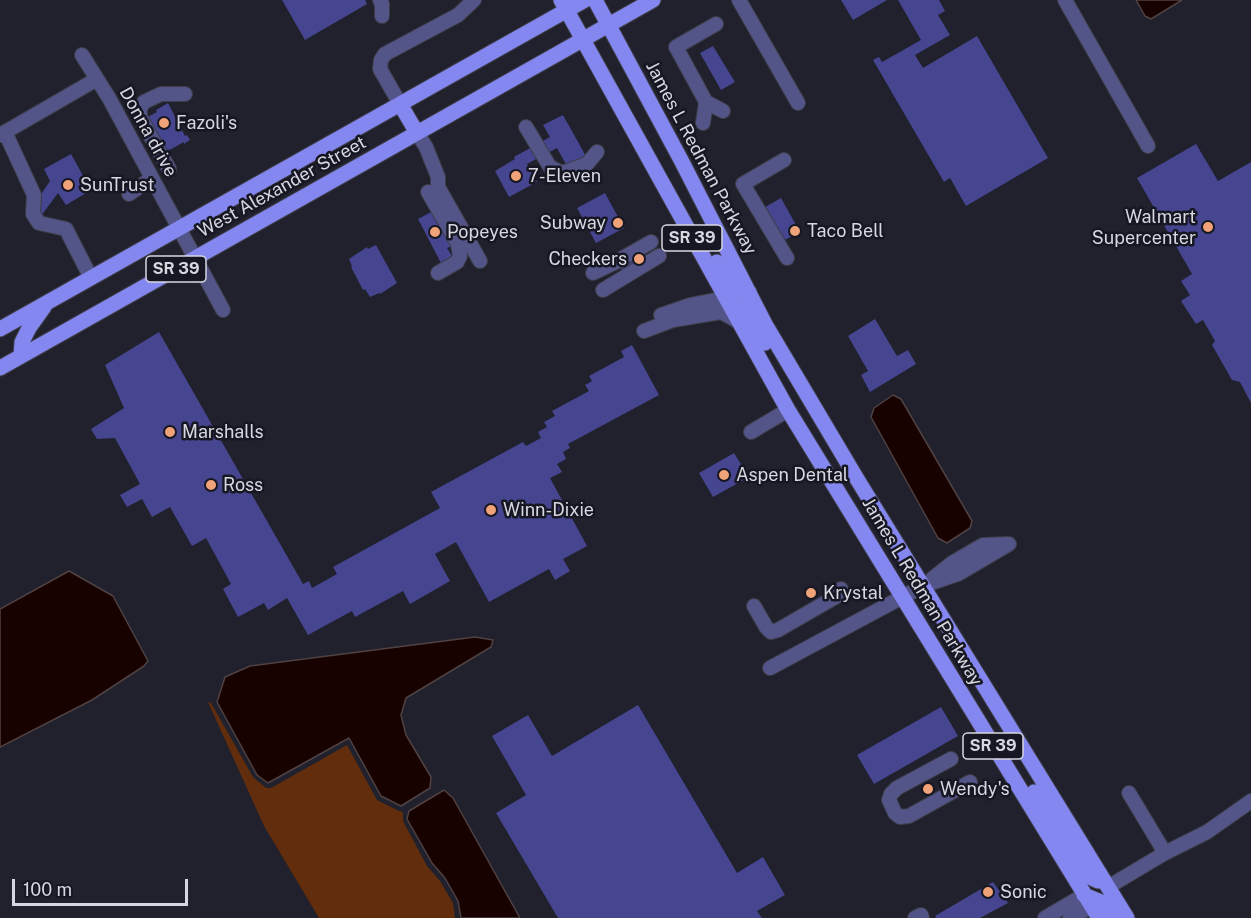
<!DOCTYPE html>
<style>
body{margin:0}
#map{position:relative;width:1251px;height:918px;overflow:hidden;background:#20212c;font-family:"Public Sans",sans-serif}
canvas{display:block}
.scale{position:absolute;left:12px;top:879px;width:176px;height:27px;box-sizing:border-box;border:3px solid #d6d7df;border-top:0;padding-left:8px;font-size:18px;line-height:21px;white-space:nowrap;color:#d6d7df;-webkit-text-stroke:4px #161722;paint-order:stroke}
</style>
<div id="map">
<canvas width="1251" height="918"></canvas>
<div class="scale">100 m</div>
</div>
<script>
const context = document.querySelector('canvas').getContext('2d');
context.lineJoin = 'round';
function paint(path, color) { context.fillStyle = color; context.fill(path, 'evenodd'); }
const poly = rows => new Path2D(rows.map(r => 'M' + r).join(''));
function strokePath(path, color, width, dash) { context.strokeStyle = color; context.lineWidth = width; context.lineCap = dash ? 'butt' : 'round'; context.setLineDash(dash || []); context.stroke(path); }
function write(font, color, halo, rows, align = 'center') {
  context.font = font + ' "Public Sans",sans-serif'; context.lineWidth = 5; context.setLineDash([]); context.textBaseline = 'middle'; context.strokeStyle = halo; context.fillStyle = color; for (const [text, x, y, turn = 0] of rows) {
    context.save(); context.translate(x, y); context.rotate((+turn || 0) * Math.PI / 180); context.textAlign = isNaN(turn) ? turn : align; if (halo) context.strokeText(text, 0, 0); context.fillText(text, 0, 0); context.restore();
  }
}
paint(poly([
 [208,702,211,703,253,777,266,788,271,788,347,745,377,800,399,811,403,812,403,821,427,866,440,881,453,903,455,918,319,918,264,826]
]), '#612d0c');
const water = poly([
 [1136,0,1182,0,1151,19,1145,16,1136,0],
 [893,395,901,399,972,521,970,528,947,543,938,538,871,417,874,408,893,395],
 [69,571,113,596,148,661,144,666,92,700,0,747,0,609,69,571],
 [475,637,493,640,491,647,406,698,401,715,406,735,431,777,430,788,401,806,381,796,349,738,268,783,257,775,217,702,225,677,250,666,475,637],
 [444,790,453,798,520,918,461,918,458,901,445,878,432,863,407,819,409,811,444,790]
]);
paint(water, '#170200');
strokePath(water, '#504243', 1.5);
paint(poly([
 [282,0,365,0,367,4,305,40],
 [841,0,887,0,853,20],
 [898,0,939,0,945,11,938,15,950,35,915,55,923,68,977,36,1048,158,966,206,950,178,944,182,873,60,879,57,882,62,921,40],
 [713,46,735,82,721,90,700,53],
 [168,103,185,136,187,135,190,140,184,144,184,142,166,152,146,118,157,112,156,110],
 [563,115,587,158,568,168,557,148,527,164,537,182,509,197,495,171,515,159,514,157,550,137,543,125],
 [1196,144,1218,181,1251,162,1251,403,1240,382,1232,380,1212,345,1215,341,1203,320,1196,324,1181,301,1190,295,1181,281,1192,274,1137,178],
 [71,154,91,190,66,205,58,193,41,216,35,203,50,181,44,169],
 [605,193,624,228,596,243,577,208],
 [781,198,800,232,781,242,762,209],
 [433,211,453,246,447,248,452,256,441,263,418,219],
 [376,245,397,283,380,294,379,293,370,297,365,289,363,290,351,267,352,266,349,259,367,247,368,249],
 [644,252,648,259,624,273,619,266],
 [875,319,897,356,908,350,916,364,870,392,861,375,868,371,848,336],
 [159,332,303,584,309,581,312,588,337,574,333,567,440,508,431,492,523,442,526,446,541,438,538,432,547,427,544,422,555,416,552,411,589,391,585,385,592,381,589,376,624,357,621,351,632,345,659,395,568,444,570,448,563,452,566,459,557,464,562,472,550,478,587,546,563,559,570,571,555,580,549,569,489,602,456,542,435,554,450,581,410,604,403,591,355,617,352,611,308,635,287,598,268,610,264,603,238,617,223,589,231,584,206,538,192,546,170,507,152,517,142,499,127,507,120,495,140,484,115,438,97,439,91,429,124,408,105,365],
 [734,453,749,477,713,497,699,473],
 [638,705,737,873,763,857,785,895,757,911,762,918,558,918,496,813,526,795,492,736,528,715,552,756],
 [941,707,958,736,874,784,857,755],
 [993,882,1008,903,980,918,936,918,935,916]
]), '#464590');
const minor = poly([
 [380,0,382,4,382,16],
 [739,0,798,103],
 [1065,0,1148,146],
 [716,24,676,47,706,102,723,111],
 [82,55,109,98,223,310],
 [400,104,380,69,381,60,385,54,458,15,474,0],
 [703,123,706,102],
 [526,127,550,167,562,173,587,164,597,152],
 [5,132,34,195,33,214,39,223,66,229,91,278],
 [417,133,426,147,438,177,438,187,480,261],
 [0,135,97,79],
 [784,160,743,184,787,258],
 [169,169,140,117,140,108,144,102,161,94,185,94],
 [428,192,458,244,460,256,457,262,438,273],
 [129,194,152,178],
 [593,273,614,263,651,242],
 [603,290,659,256],
 [661,315,690,305,725,298],
 [644,331,673,320,721,312,739,322],
 [751,432,788,410],
 [932,579,952,563,983,545,1007,544],
 [754,606,766,627,771,632,778,630,837,596,841,589],
 [770,668,923,586,958,574,1009,544],
 [951,759,897,788,891,794,889,800,895,813,900,817,909,816,970,782],
 [1165,853,1207,832,1251,801],
 [1108,887,1165,853,1129,793],
 [915,918,921,915,922,918],
 [1045,918,1084,895],
 [1070,918,1092,906]
]);
const major = poly([
 [561,0,788,410,1099,918],
 [595,0,681,160,765,324,857,479,1127,918],
 [400,104,417,133],
 [717,262,729,282,741,291,749,292],
 [728,298,733,300,746,311,765,343],
 [0,329,585,0],
 [21,356,22,342,29,328,44,307],
 [0,368,653,0],
 [1034,792,1087,876,1098,881,1104,881],
 [1084,895,1106,904,1114,918]
]);
strokePath(minor, '#3d3e49', 16);
strokePath(major, '#3d3e49', 17);
strokePath(minor, '#535588', 14);
strokePath(major, '#8587f0', 15);
for (const [x, y, r, color] of [
 [164,123,6,"#f0a279"],
 [516,176,6,"#f0a279"],
 [68,185,6,"#f0a279"],
 [618,223,6,"#f0a279"],
 [1208,227,6,"#f0a279"],
 [795,231,6,"#f0a279"],
 [435,232,6,"#f0a279"],
 [639,259,6,"#f0a279"],
 [170,432,6,"#f0a279"],
 [724,475,6,"#f0a279"],
 [211,485,6,"#f0a279"],
 [491,510,6,"#f0a279"],
 [811,593,6,"#f0a279"],
 [928,789,6,"#f0a279"],
 [988,892,6,"#f0a279"]
]) { const dot = new Path2D(); dot.arc(x, y, r, 0, 2 * Math.PI); context.fillStyle = color; context.fill(dot); strokePath(dot, '#161722', 2); }
for (const [x, y, w] of [
 [692,238,60],
 [176,269,60],
 [993,746,60]
]) { const box = new Path2D(); box.roundRect(x - w / 2, y - 13, w, 26, 4.5); context.fillStyle = '#161722'; context.fill(box); strokePath(box, '#d6d7df', 1.5); }
write('bold 16px', '#d6d7df', null, [
 ["SR 39",692,238],
 ["SR 39",176,269],
 ["SR 39",993,746]
]);
write('18px', '#d6d7df', '#161722', [
 ["Fazoli's",176,123],
 ["7-Eleven",528,176],
 ["SunTrust",80,185],
 ["Walmart",1196,217,"right"],
 ["Supercenter",1196,238,"right"],
 ["Subway",606,223,"right"],
 ["Taco Bell",807,231],
 ["Popeyes",447,232],
 ["Checkers",627,259,"right"],
 ["Marshalls",182,432],
 ["Aspen Dental",736,475],
 ["Ross",223,485],
 ["Winn-Dixie",503,510],
 ["Krystal",823,593],
 ["Wendy's",940,789],
 ["Sonic",1000,892]
], 'left');
write('18px', '#d6d7df', '#161722', [
 ["Donna drive",148,132,61],
 ["James L Redman Parkway",701,158,62],
 ["West Alexander Street",282,187,-29],
 ["James L Redman Parkway",922,592,59]
]);
</script>
